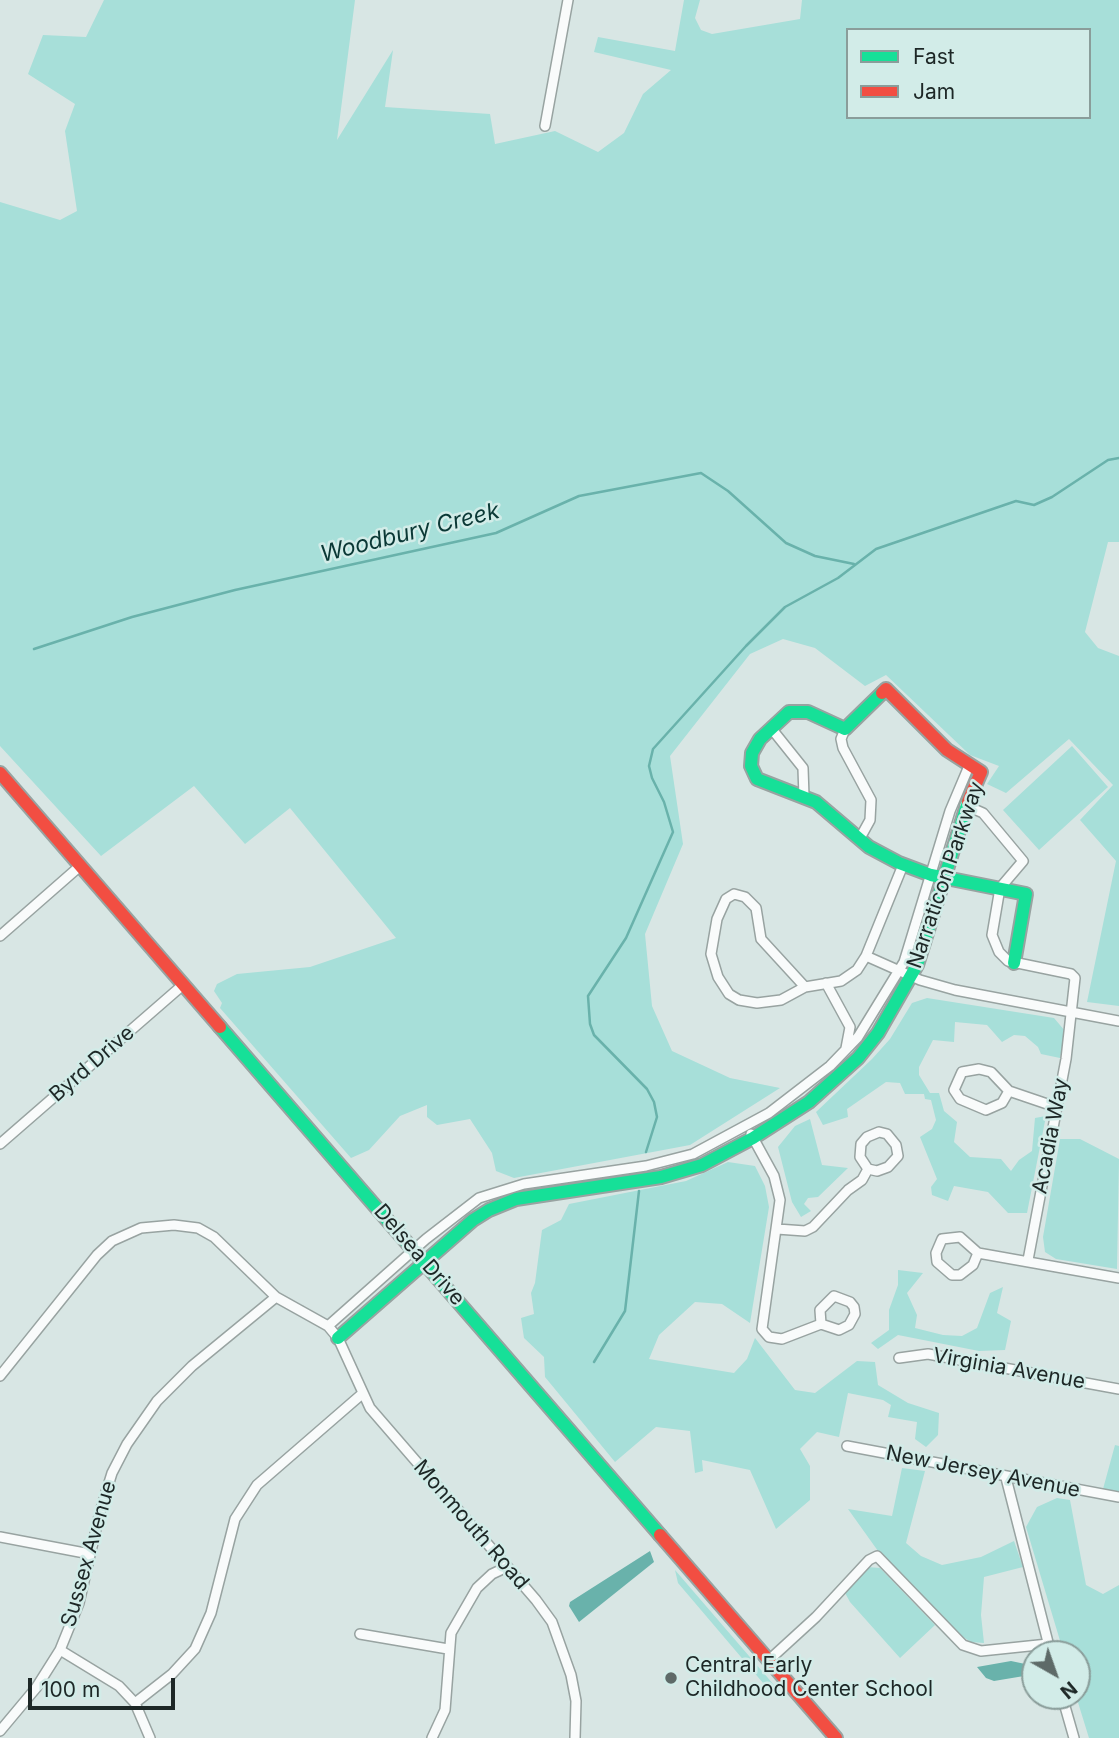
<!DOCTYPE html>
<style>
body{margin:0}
#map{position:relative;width:1119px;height:1738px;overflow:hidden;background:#d8e6e4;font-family:Inter,sans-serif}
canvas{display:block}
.legend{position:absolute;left:846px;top:28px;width:245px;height:91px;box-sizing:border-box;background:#d2ece8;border:2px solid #8a9d9a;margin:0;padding:9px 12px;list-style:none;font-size:21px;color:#1d2726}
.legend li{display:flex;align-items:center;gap:14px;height:35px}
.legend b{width:35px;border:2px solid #8a9d9a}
.north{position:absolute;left:1021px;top:1640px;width:70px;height:70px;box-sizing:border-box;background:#d2ece8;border:2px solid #8a9d9a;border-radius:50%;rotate:140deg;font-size:19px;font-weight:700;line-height:28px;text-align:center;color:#1d2726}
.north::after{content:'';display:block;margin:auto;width:24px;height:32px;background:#5e6a68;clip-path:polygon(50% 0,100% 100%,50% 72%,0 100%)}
.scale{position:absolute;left:28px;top:1678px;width:147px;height:32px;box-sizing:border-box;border:4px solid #1d2726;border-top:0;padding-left:9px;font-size:21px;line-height:24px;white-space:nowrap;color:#1d2726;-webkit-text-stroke:5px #d2ece8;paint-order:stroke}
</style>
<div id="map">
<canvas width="1119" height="1738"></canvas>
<ul class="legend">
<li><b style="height:9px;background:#16e098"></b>Fast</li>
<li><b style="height:9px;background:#f24e42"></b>Jam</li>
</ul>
<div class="north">N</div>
<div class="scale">100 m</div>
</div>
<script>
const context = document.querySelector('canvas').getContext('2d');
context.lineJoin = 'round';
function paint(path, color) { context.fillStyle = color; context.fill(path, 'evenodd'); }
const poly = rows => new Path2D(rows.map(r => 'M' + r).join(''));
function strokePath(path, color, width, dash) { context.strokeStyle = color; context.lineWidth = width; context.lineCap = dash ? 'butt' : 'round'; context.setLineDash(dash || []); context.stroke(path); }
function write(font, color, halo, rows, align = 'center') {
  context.font = font + ' Inter,sans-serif'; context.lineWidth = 5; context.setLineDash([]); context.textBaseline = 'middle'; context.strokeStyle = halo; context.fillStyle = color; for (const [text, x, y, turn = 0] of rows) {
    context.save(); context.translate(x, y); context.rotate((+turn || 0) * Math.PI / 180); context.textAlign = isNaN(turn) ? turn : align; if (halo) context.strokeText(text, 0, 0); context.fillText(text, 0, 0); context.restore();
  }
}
paint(poly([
 [104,0,355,0,337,140,393,50,385,107,490,114,495,144,555,131,598,152,624,133,643,94,671,70,594,52,598,37,675,51,684,0,700,0,695,18,701,30,712,34,800,19,802,0,1119,0,1119,542,1108,542,1085,632,1098,648,1119,656,1119,1006,1087,1002,1116,861,1080,820,1113,785,1069,739,1006,793,987,784,999,766,970,755,886,675,865,686,815,648,783,639,750,654,670,756,683,844,645,934,652,1006,672,1051,730,1078,780,1088,690,1145,514,1178,496,1171,492,1153,470,1119,437,1125,427,1117,427,1105,400,1116,369,1150,351,1158,220,1008,222,1003,214,991,217,984,237,974,310,967,396,938,290,808,245,844,194,786,101,856,0,746,0,202,60,220,77,211,65,131,75,104,28,74,43,35,86,37],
 [848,30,1089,30,1089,117,848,117],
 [1072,746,1108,787,1039,850,1003,810],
 [927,998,1054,1018,1065,1031,1060,1058,1041,1054,1038,1047,1025,1036,1014,1035,1002,1042,987,1025,955,1022,954,1042,933,1040,919,1067,919,1075,930,1093,939,1093,944,1111,957,1122,954,1142,970,1157,1001,1159,1011,1171,1019,1160,1032,1151,1035,1118,1046,1116,1027,1213,1008,1213,988,1192,954,1186,948,1201,932,1195,931,1187,937,1179,920,1137,932,1129,936,1120,931,1100,925,1099,924,1094,905,1094,900,1083,886,1082,847,1109,848,1117,823,1125,816,1112,872,1059,890,1039,912,1003],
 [810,1119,822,1165,848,1168,818,1197,808,1198,804,1204,811,1211,801,1217,792,1202,778,1147,795,1126],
 [1060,1139,1080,1139,1119,1159,1117,1269,1056,1259,1045,1252,1043,1237],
 [728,1162,755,1166,765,1186,769,1207,750,1323,722,1304,695,1302,659,1335,649,1359,734,1373,747,1359,755,1338,795,1390,815,1393,857,1361,875,1362,878,1385,908,1403,939,1413,938,1435,926,1447,915,1439,917,1422,888,1417,891,1405,883,1400,848,1393,839,1437,817,1432,800,1449,810,1466,810,1500,776,1529,750,1470,702,1460,703,1471,695,1473,690,1431,656,1427,615,1462,545,1377,544,1357,524,1338,521,1318,534,1314,531,1293,535,1283,542,1230,561,1220,569,1204,686,1181],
 [898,1270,923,1273,907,1293,917,1315,915,1328,943,1335,962,1336,977,1328,990,1293,1003,1287,997,1313,1011,1321,1005,1350,979,1351,898,1335,878,1349,871,1343,889,1330,889,1310,898,1285],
 [1115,1445,1119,1446,1119,1492,1103,1489],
 [902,1468,925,1471,906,1543,921,1556,942,1565,981,1557,1014,1541,1023,1567,984,1577,981,1615,984,1643,971,1642,955,1632,878,1551,848,1509,892,1516],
 [1057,1498,1070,1500,1086,1585,1103,1594,1119,1585,1119,1738,1089,1738,1076,1696,1077,1654,1064,1654,1026,1527,1037,1507],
 [867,1567,880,1568,935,1625,900,1658,850,1602,844,1591],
 [675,1570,780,1692,786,1698,769,1690,678,1583]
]), '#a7dfd9');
paint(poly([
 [650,1551,654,1562,579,1622,569,1606,570,1602],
 [1011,1661,1030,1665,1034,1672,1030,1675,994,1681,986,1678,977,1667]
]), '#69b2ab');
strokePath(poly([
 [34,649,132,617,235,590,496,533,579,496,701,473,728,491,786,543,815,556,854,564],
 [646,1152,657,1117,654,1102,647,1089,594,1035,590,1024,588,996,626,938,673,832,664,802,652,778,649,766,653,749,746,646,785,607,838,578,876,549,1016,501,1034,505,1052,497,1108,460,1119,458],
 [594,1362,625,1311,639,1191]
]), '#69b2ab', 2.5);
const street = poly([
 [545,126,568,0],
 [771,728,803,768,804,797],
 [845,729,841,739,843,748,871,800,870,820,859,840],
 [965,805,983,813,1023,861,1000,888,992,935,999,952,1008,961,1071,974,1075,978,1066,1059,1028,1260],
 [0,936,80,866],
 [866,956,920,980,955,990,1119,1021],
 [826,983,850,1027,846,1048],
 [805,987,781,1000,757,1003,739,1000,729,994,718,977,711,954,717,919,726,899,734,894,745,897,756,908,761,939,805,987,841,981,857,970,866,956,903,865],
 [1009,1091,1002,1103,986,1110,960,1099,954,1090,962,1072,979,1069,991,1072,1009,1091,1056,1107],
 [751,1134,774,1176,780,1200,762,1329,769,1337,782,1339,821,1324,839,1330,849,1325,855,1314,854,1307,850,1302,834,1296,820,1310,821,1324],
 [0,1144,184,984],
 [777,1229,805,1231,813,1227,848,1190,862,1180,868,1169,877,1171,888,1167,898,1156,896,1145,887,1134,879,1132,867,1137,861,1144,860,1157,868,1169],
 [960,1237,978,1253,973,1265,960,1275,952,1275,937,1262,936,1253,942,1239,960,1237],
 [978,1253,1119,1278],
 [328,1326,426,1239,479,1198,524,1184,646,1166,693,1154,769,1113,830,1066,858,1037,904,962,950,811,969,766],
 [899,1358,928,1354,1119,1389],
 [0,1376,97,1255,112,1241,141,1228,174,1225,198,1228,214,1237,276,1297,328,1326,338,1338,370,1408,536,1600,552,1622,571,1675,576,1701,575,1738],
 [847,1446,1119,1497],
 [1006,1478,1051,1654],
 [0,1537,90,1554],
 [360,1634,448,1649],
 [60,1650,119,1686,135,1703,150,1738],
 [769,1660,816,1617,869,1560,877,1556,963,1645,981,1651,1048,1644],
 [1062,1696,1074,1738],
 [135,1703,172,1674,195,1649,211,1613,235,1519,257,1485,362,1394],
 [0,1731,36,1688,60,1650,79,1603,100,1512,112,1473,127,1444,157,1401,192,1366,276,1297],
 [432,1738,445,1710,451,1633,477,1588,492,1574,507,1567]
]);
const fast = poly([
 [882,693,845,729,808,712,789,712,760,739,752,753,751,766,757,779,816,802,869,847,899,863,931,875,1026,894,1014,963],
 [220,1027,660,1535],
 [338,1338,473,1220,489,1210,516,1199,661,1177,702,1165,753,1138,809,1102,858,1058,878,1033,917,965,968,802]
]);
const jam = poly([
 [882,693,886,689,947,750,981,772,968,802],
 [0,773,220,1027],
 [660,1535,836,1738]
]);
strokePath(street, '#98a3a1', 12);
strokePath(fast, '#98a3a1', 16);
strokePath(jam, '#98a3a1', 16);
strokePath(street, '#f9fbfb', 9);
strokePath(fast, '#16e098', 12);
strokePath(jam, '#f24e42', 12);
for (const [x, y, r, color] of [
 [671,1678,7,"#5e6a68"]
]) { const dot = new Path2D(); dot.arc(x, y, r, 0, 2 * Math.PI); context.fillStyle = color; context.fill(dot); strokePath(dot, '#d2ece8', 2.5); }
write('21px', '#1d2726', '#d2ece8', [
 ["Narraticon Parkway",946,875,-71],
 ["Byrd Drive",92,1064,-41],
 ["Acadia Way",1051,1136,-79],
 ["Delsea Drive",419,1255,49],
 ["Virginia Avenue",1009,1369,10],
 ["New Jersey Avenue",983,1472,11],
 ["Monmouth Road",471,1525,49],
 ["Sussex Avenue",89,1554,-74]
]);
write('21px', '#1d2726', '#d2ece8', [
 ["Central Early",685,1666],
 ["Childhood Center School",685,1690]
], 'left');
write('italic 23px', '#0a3835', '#d2ece8', [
 ["Woodbury Creek",410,533,-14]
]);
</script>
